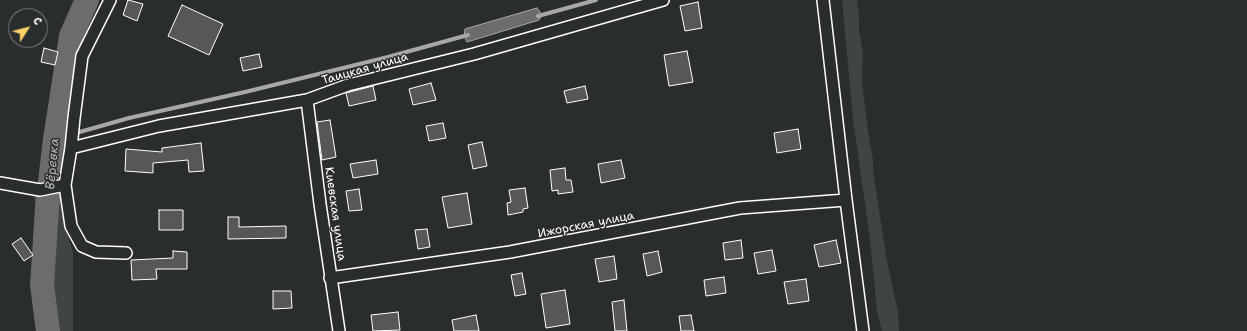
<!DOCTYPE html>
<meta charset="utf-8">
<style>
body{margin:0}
#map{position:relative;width:1247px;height:331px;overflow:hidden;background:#2a2d2e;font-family:"Shantell Sans",sans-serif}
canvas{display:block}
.north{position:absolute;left:8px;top:8px;width:40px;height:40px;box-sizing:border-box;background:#2a2d2e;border:1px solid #7f8182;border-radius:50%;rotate:54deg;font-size:11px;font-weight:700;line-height:16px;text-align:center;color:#fff}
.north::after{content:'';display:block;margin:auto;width:14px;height:18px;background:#ffd166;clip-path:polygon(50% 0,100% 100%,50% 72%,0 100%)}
</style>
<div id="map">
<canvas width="1247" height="331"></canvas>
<div class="north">С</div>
</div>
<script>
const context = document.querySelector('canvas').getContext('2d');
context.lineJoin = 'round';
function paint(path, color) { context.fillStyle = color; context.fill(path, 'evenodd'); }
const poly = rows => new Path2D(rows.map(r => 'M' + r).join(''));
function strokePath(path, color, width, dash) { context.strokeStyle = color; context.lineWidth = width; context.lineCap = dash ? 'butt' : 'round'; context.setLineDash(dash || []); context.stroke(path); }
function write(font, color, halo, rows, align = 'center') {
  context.font = font + ' "Shantell Sans",sans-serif'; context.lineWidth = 3; context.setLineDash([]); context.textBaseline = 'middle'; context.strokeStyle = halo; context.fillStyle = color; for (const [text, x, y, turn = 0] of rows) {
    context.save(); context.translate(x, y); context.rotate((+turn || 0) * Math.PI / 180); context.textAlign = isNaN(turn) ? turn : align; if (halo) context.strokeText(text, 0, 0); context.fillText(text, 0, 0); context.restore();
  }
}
paint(poly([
 [842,0,857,0,859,17,859,30,863,53,862,81,868,131,873,160,873,171,887,261,898,312,899,331,882,331,877,312,870,239,853,119],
 [53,192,61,195,65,203,66,227,73,253,73,331,54,331,55,329,54,311,37,297,36,216,34,197]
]), '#414445');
const water = poly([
 [537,8,542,15,539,20,467,42,464,36,465,29,537,8]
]);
paint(water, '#6a6c6d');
strokePath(water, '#a6a7a7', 1);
strokePath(poly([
 [538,16,596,0],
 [55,139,129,118,245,92,388,57,468,35]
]), '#a6a7a7', 4);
strokePath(poly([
 [48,331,42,285,47,208,55,139,71,36,87,0]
]), '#6a6c6d', 24);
const building = poly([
 [128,0,143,4,137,21,123,15,128,0],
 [698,2,702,28,685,31,680,6,698,2],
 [182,5,223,24,209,55,168,36,182,5],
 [44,48,58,52,55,65,41,62,44,48],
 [687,51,693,82,669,86,664,55,687,51],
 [259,54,262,67,243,71,240,58,259,54],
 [431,83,436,100,413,105,409,89,431,83],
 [373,86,376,100,349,106,346,93,373,86],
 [585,86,588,99,567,103,564,91,585,86],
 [330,120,336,157,322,160,317,122,330,120],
 [443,123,446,138,429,141,426,126,443,123],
 [798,129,801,149,777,153,774,133,798,129],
 [482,142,487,166,473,169,468,145,482,142],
 [201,143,204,171,189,172,188,160,153,163,153,173,125,171,126,149,162,152,162,148,201,143],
 [376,160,378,174,353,178,350,164,376,160],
 [621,160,625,178,601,183,598,164,621,160],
 [565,168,566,180,571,180,573,192,558,194,558,190,552,191,550,170,565,168],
 [525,188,528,208,523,209,523,212,508,215,507,203,511,202,509,190,525,188],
 [359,189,362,210,349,211,346,191,359,189],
 [467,193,472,224,448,228,442,197,467,193],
 [159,210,183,210,183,230,159,230,159,210],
 [228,217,239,217,239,227,286,226,286,238,228,239,228,217],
 [427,229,430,247,418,249,415,230,427,229],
 [21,238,33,255,24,261,12,244,21,238],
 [741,240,743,258,725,260,723,243,741,240],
 [836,240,841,263,819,267,814,245,836,240],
 [772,250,776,271,758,274,754,253,772,250],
 [173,251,187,252,187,269,156,269,157,279,132,280,131,260,173,258,173,251],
 [658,251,662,272,647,276,643,254,658,251],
 [614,256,617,279,599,282,595,259,614,256],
 [522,273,526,294,515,296,511,275,522,273],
 [724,277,726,293,706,296,704,280,724,277],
 [806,279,809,301,788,304,784,282,806,279],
 [565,290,570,324,546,328,541,294,565,290],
 [273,291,291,291,292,308,273,309,273,291],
 [624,300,627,331,615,331,612,302,624,300],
 [398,312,400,330,373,331,371,315,398,312],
 [476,315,479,331,454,331,452,320,476,315],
 [691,315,694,331,681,331,679,316,691,315]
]);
paint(building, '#555758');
strokePath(building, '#fff', 1);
const minor = poly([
 [110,0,82,56,74,118,71,148,65,185,71,226,82,246,96,252,126,253],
 [823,0,846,200,863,331],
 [307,100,320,204,339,331],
 [71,148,159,126,307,100,348,85,474,54,663,0],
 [0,183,40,190,65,185],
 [330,278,510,252,740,208,846,200]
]);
strokePath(minor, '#fff', 14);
strokePath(minor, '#2a2d2e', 11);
write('12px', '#fff', '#2a2d2e', [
 ["Таицкая улица",365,69,-16],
 ["Киевская улица",335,214,82],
 ["Ижорская улица",586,225,-11]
]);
write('italic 13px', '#b4b6b6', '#2a2d2e', [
 ["Вёревка",53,164,-85]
]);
</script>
